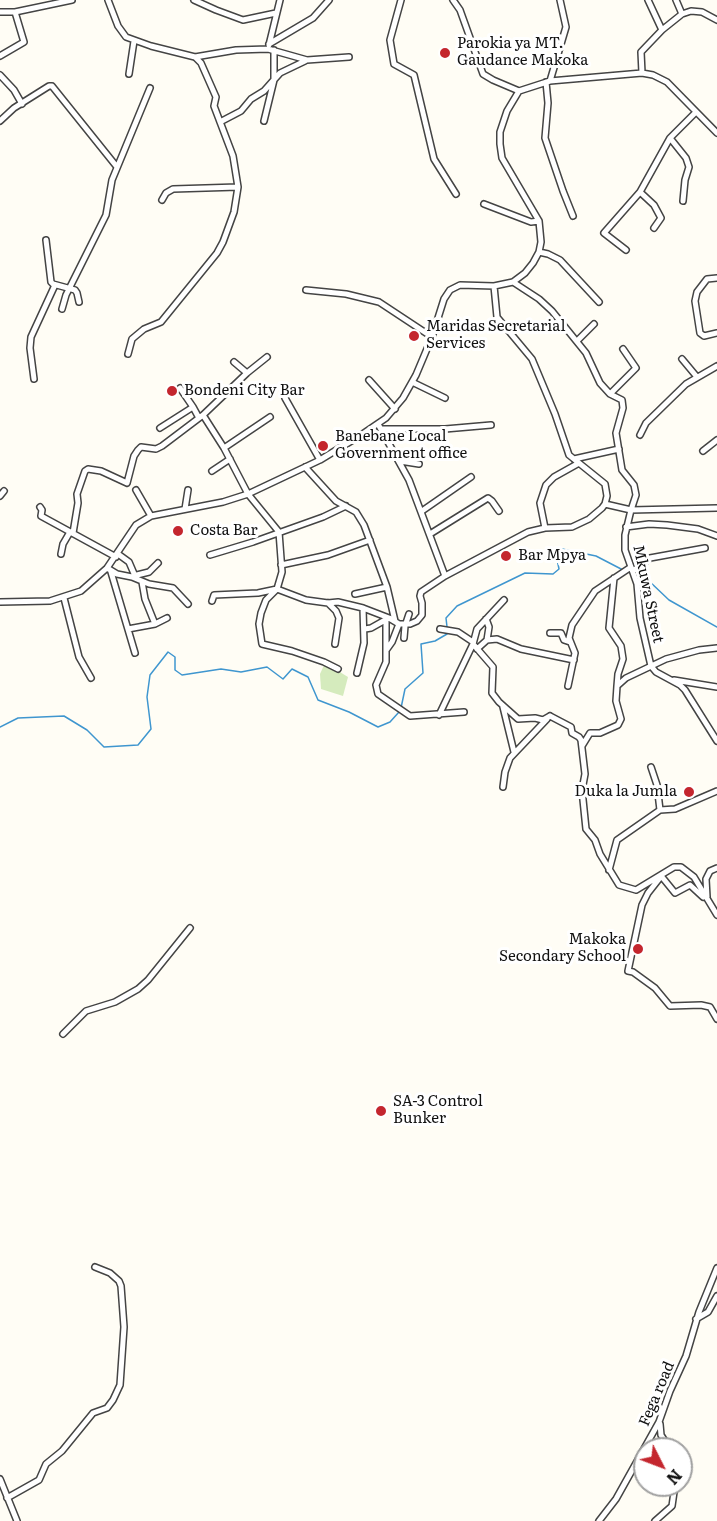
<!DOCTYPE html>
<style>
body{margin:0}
#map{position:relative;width:717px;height:1521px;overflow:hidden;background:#fffdf5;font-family:Literata,serif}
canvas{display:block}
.north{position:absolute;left:633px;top:1437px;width:60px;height:60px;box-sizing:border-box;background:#fff;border:2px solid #a0a0a0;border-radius:50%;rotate:132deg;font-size:16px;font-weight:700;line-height:24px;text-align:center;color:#111}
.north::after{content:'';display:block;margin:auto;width:21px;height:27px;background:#c4262e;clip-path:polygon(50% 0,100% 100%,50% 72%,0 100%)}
</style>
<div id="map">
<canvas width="717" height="1521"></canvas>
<div class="north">N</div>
</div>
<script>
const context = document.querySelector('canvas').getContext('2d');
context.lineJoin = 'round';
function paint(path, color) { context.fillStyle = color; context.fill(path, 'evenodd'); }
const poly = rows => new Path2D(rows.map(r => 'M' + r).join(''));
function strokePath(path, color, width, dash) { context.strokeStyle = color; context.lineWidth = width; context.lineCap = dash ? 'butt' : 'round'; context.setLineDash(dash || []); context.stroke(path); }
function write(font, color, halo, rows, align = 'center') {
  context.font = font + ' Literata,serif'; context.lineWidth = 6; context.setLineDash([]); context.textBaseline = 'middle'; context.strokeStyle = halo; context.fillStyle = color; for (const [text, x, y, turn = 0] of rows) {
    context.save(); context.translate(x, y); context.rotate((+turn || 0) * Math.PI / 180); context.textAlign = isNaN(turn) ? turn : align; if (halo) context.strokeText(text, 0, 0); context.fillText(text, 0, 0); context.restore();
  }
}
paint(poly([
 [325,663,348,677,343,696,321,689,320,674]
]), '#d5ebbd');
strokePath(poly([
 [638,578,649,581,669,600,717,627],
 [447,627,446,618,457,606,525,573,553,574,559,569,556,554,562,549,596,556,623,570],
 [401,708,405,689,423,673,421,644,435,641,447,634,447,632],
 [0,727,18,718,64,716,87,730,104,747,138,745,151,729,147,697,150,675,168,652,175,657,175,670,182,675,221,669,241,672,267,667,283,679,292,669,308,677,318,700,349,712,378,727,390,722,399,712]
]), '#3f96cf', 1.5);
const minor = poly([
 [108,0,118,26,126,37,151,46,195,57,201,63,216,97,214,106,233,156,238,187,234,212,223,242,217,253,161,322,144,329,132,339,128,354],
 [194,0,216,10,243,20,276,13],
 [401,0,390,40,394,64,414,75,434,159,456,194],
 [453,0,460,10,483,74,493,80,519,91],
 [648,0,662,30],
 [676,0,682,14],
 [0,12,15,12,72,0],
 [269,44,313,18,329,0],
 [269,45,280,0],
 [0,56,24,42,15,12],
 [195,57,236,50,268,49,307,60,349,57],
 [642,73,641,52,662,30,682,14,691,11,702,12,717,20],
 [129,74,134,41],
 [0,75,14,90,22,104],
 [550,81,566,27,560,0],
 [546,82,548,103,545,138,563,191,573,216],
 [0,121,14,108,49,86,52,86,117,167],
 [264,121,274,80,274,50],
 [220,122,241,111,251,99,264,91,280,73,305,61],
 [670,138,686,158,689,167,685,180,683,201],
 [162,200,166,193,173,189,238,187],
 [484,204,531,222,539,221],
 [654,228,661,218,654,205,640,192,670,138,695,113],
 [46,240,51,282,53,284,75,290,77,293,79,302],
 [626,250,604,233,640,192],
 [539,252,548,254,560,260,599,302],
 [717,278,707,279,697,292,695,301,700,333,704,336,717,333],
 [513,282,539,299,552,311,586,353,600,383,610,394,622,400,623,408,616,433,622,470,634,485,636,495,631,510,605,504],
 [306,290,346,294,379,302,432,337],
 [62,309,66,295,106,215,112,180,150,88],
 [577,341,594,324],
 [267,357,247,373,203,415,224,448,248,494,279,532,282,572,277,589,266,600,261,613,259,624,262,644,292,651,324,662,338,669],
 [682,359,697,377],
 [234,362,247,373],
 [34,379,30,348,31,337,55,285],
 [369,380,395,409],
 [412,382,445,398],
 [180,388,193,407],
 [610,394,636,368,623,349],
 [285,398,320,460],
 [378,424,409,480,445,576],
 [160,428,193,407,199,418],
 [381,429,445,429,491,425],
 [640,435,646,423,686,384,717,366],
 [224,448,270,417],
 [703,451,717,440],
 [574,459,619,449],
 [400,461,419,464],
 [305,467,336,501,356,512,364,525,387,587,395,621],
 [212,471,230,459],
 [136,490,151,516],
 [0,496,4,491],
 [40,507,42,510,41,516,116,557],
 [717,508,631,510,625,535,625,550,637,584,640,618,651,666,656,672,680,685,685,690,717,741],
 [185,509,188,490],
 [422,511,471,477],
 [626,527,649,524,667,525,698,529,717,536],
 [545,528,540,503,546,485,554,477,579,463],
 [73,533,78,503,77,494,85,471,88,469,101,471,127,483,134,456,138,450,141,447,156,449,162,446,203,415],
 [430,534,488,498,492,501,499,511],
 [61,554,63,544,70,532],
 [118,554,129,562,135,576],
 [210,555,253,542,323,517,346,506],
 [281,565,328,555,370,540],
 [107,568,117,574,132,577,149,584,173,588,188,604],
 [633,571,650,558,705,548],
 [111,572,135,653],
 [133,576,149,572,158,563],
 [614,578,609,628,621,646,623,659,618,674,617,686],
 [142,582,145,599,155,624],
 [355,594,387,587],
 [64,598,79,657,91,678],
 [504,600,477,629,473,644,493,667,492,693,499,702,518,719,535,718,543,720,550,716],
 [212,601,214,595,258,593,277,589,306,600,328,603,338,602,363,608,389,618,399,624,410,624,417,621,422,615,422,603,420,596,421,592,445,576,528,532,545,528,572,527,589,519,602,508,605,504,607,496,605,484,569,455,555,414,532,359,497,317,494,286],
 [0,602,50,601,81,591,107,568,136,525,151,516,223,502,248,494,320,460,361,435,386,418,403,398,416,375,432,337,444,299,450,290,460,285,494,286,513,282,525,273,533,263,539,252,541,242,539,221,502,158,500,144,500,132,507,111,519,91,550,81,642,73,653,75,667,82,717,133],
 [328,603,336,611,339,618,335,644],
 [386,620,386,662,376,685,378,694,410,716,464,712],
 [128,629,155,624,167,618],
 [365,629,371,628,387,619],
 [440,629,458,632,473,642],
 [550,633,561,633,564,640,570,642],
 [404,638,405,626,409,614],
 [487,640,497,639,521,649,574,660],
 [387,649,392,642,399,624],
 [477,649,487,640,489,627,486,619],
 [357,673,364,643,363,608],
 [674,680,717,687],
 [568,686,575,653,569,638,572,625,595,591,631,567],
 [503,707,514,752],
 [439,715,473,644],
 [550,716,571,727,572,733,579,737,581,740,585,774,582,790,586,829,595,840,600,854,619,885,636,890,674,867,681,867,694,877,717,915],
 [582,746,590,733,600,733,618,725,621,719,616,701,617,686,626,678,666,659,699,650,717,648],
 [651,767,657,785,660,810],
 [503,787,505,772,510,758,547,719],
 [609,870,617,840,660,810,675,809,717,791],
 [662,877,675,893,690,885,703,897],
 [659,879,648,893,642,905,628,971,633,972,655,988,670,1006,701,1005,710,1007,717,1019],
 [707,897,706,879,710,871,717,868],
 [63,1034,86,1011,115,1002,138,989,148,980,190,928],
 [696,1319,708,1312,717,1296],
 [660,1424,661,1435,670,1449],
 [0,1479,17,1521],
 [7,1498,39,1480,46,1464,62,1451,93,1413,107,1408,113,1400,120,1385,124,1327,121,1286,119,1281,110,1273,95,1267],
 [599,1521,616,1499,659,1422,670,1391,686,1356,699,1312,717,1268],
 [655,1521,672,1506,675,1485]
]);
strokePath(minor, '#444', 8);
strokePath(minor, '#fff', 5);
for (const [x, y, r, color] of [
 [445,53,6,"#c4262e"],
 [414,336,6,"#c4262e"],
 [172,391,6,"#c4262e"],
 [323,446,6,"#c4262e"],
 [178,531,6,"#c4262e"],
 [506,556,6,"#c4262e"],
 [689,792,6,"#c4262e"],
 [638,949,6,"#c4262e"],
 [381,1111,6,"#c4262e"]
]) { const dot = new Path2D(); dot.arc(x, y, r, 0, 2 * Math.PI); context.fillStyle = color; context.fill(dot); strokePath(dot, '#fff', 2); }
write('15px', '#111', '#fff', [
 ["Parokia ya MT.",457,44],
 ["Gaudance Makoka",457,61],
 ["Maridas Secretarial",426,327],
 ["Services",426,344],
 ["Bondeni City Bar",184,391],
 ["Banebane Local",335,437],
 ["Government office",335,454],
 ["Costa Bar",190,531],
 ["Bar Mpya",518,556],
 ["Duka la Jumla",677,792,"right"],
 ["Makoka",626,940,"right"],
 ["Secondary School",626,957,"right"],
 ["SA-3 Control",393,1102],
 ["Bunker",393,1119]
], 'left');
write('15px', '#111', '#fff', [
 ["Mkuwa Street",648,594,78],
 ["Fega road",657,1394,-67]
]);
</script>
